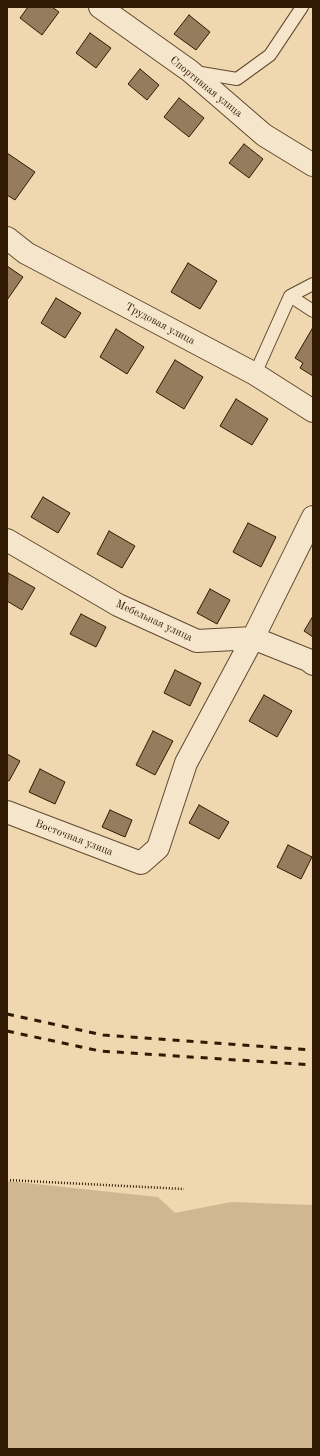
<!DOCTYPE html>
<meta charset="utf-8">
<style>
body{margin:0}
#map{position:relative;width:320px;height:1456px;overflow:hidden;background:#efd7af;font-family:"Old Standard TT",serif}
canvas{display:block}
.frame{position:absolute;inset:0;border:8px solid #311a03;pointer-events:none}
</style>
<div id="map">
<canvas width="320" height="1456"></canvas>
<div class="frame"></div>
</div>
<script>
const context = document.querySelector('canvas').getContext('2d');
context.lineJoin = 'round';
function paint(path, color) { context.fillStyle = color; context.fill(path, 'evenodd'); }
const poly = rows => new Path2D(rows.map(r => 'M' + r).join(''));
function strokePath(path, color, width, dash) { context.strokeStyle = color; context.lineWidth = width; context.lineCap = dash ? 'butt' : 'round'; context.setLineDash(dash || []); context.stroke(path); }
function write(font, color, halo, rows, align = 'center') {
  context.font = font + ' "Old Standard TT",serif'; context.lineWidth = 3.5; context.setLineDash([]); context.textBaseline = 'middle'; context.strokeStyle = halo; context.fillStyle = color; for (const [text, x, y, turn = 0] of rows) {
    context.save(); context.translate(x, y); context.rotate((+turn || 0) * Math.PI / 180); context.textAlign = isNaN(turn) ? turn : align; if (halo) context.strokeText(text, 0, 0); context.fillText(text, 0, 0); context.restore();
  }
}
paint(poly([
 [7,1181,158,1197,175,1213,231,1202,313,1205,313,1449,7,1449]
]), '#cfb792');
const building = poly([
 [28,7,52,7,59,12,42,35,20,18,28,7],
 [189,15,210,32,196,50,174,34,189,15],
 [90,33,111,48,96,68,76,53,90,33],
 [140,69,159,85,147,100,128,84,140,69],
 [179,98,204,118,189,137,164,117,179,98],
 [244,144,263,159,249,178,229,163,244,144],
 [7,153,35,172,15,200,7,195,7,153],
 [188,263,217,281,200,309,171,292,188,263],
 [7,266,23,277,7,300,7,266],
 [56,298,81,313,65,338,41,323,56,298],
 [116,329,144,347,127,374,100,357,116,329],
 [312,329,313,329,313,376,300,368,303,363,295,358,312,329],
 [175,360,203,377,184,409,156,392,175,360],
 [236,399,268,419,252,445,220,426,236,399],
 [43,497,70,513,58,533,31,517,43,497],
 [248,523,276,537,261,567,233,552,248,523],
 [109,531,135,546,122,568,97,554,109,531],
 [8,573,35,588,22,610,7,601,8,573],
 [210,589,230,600,217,624,197,613,210,589],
 [81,614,106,627,96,647,70,634,81,614],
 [313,616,313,637,304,631,313,616],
 [175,670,201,683,190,706,164,693,175,670],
 [264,695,292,711,277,737,249,721,264,695],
 [153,731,173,741,155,775,136,765,153,731],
 [7,754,20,761,9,781,7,780,7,754],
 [40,769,65,782,55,804,29,792,40,769],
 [199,805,229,822,219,839,189,823,199,805],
 [110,810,132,820,125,837,102,827,110,810],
 [288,845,312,857,301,879,277,867,288,845]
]);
paint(building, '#947c5c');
strokePath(building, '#311a03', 1);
const lane = poly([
 [195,72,237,79,270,55,302,7],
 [290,296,313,311],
 [255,374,290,296,313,284]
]);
const street = poly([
 [100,7,190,71,264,135,313,165],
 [7,238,26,253,255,374,313,411],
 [7,540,118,605,197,641,253,638,308,660,313,664],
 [7,812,141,863,158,848,186,763,253,638,313,517]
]);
strokePath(lane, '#60492e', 14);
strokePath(street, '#60492e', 24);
strokePath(poly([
 [7,1180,184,1189]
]), '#311a03', 2.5, [1, 2]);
strokePath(lane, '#f5e5cb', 12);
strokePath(street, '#f5e5cb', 22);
strokePath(poly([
 [7,1014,103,1035,313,1050],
 [7,1031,100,1051,313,1065]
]), '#311a03', 3, [7, 7]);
write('11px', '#311a03', '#f5e5cb', [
 ["Спортивная улица",206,87,39],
 ["Трудовая улица",160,324,28],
 ["Мебельная улица",154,621,25],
 ["Восточная улица",74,838,21]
]);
</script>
